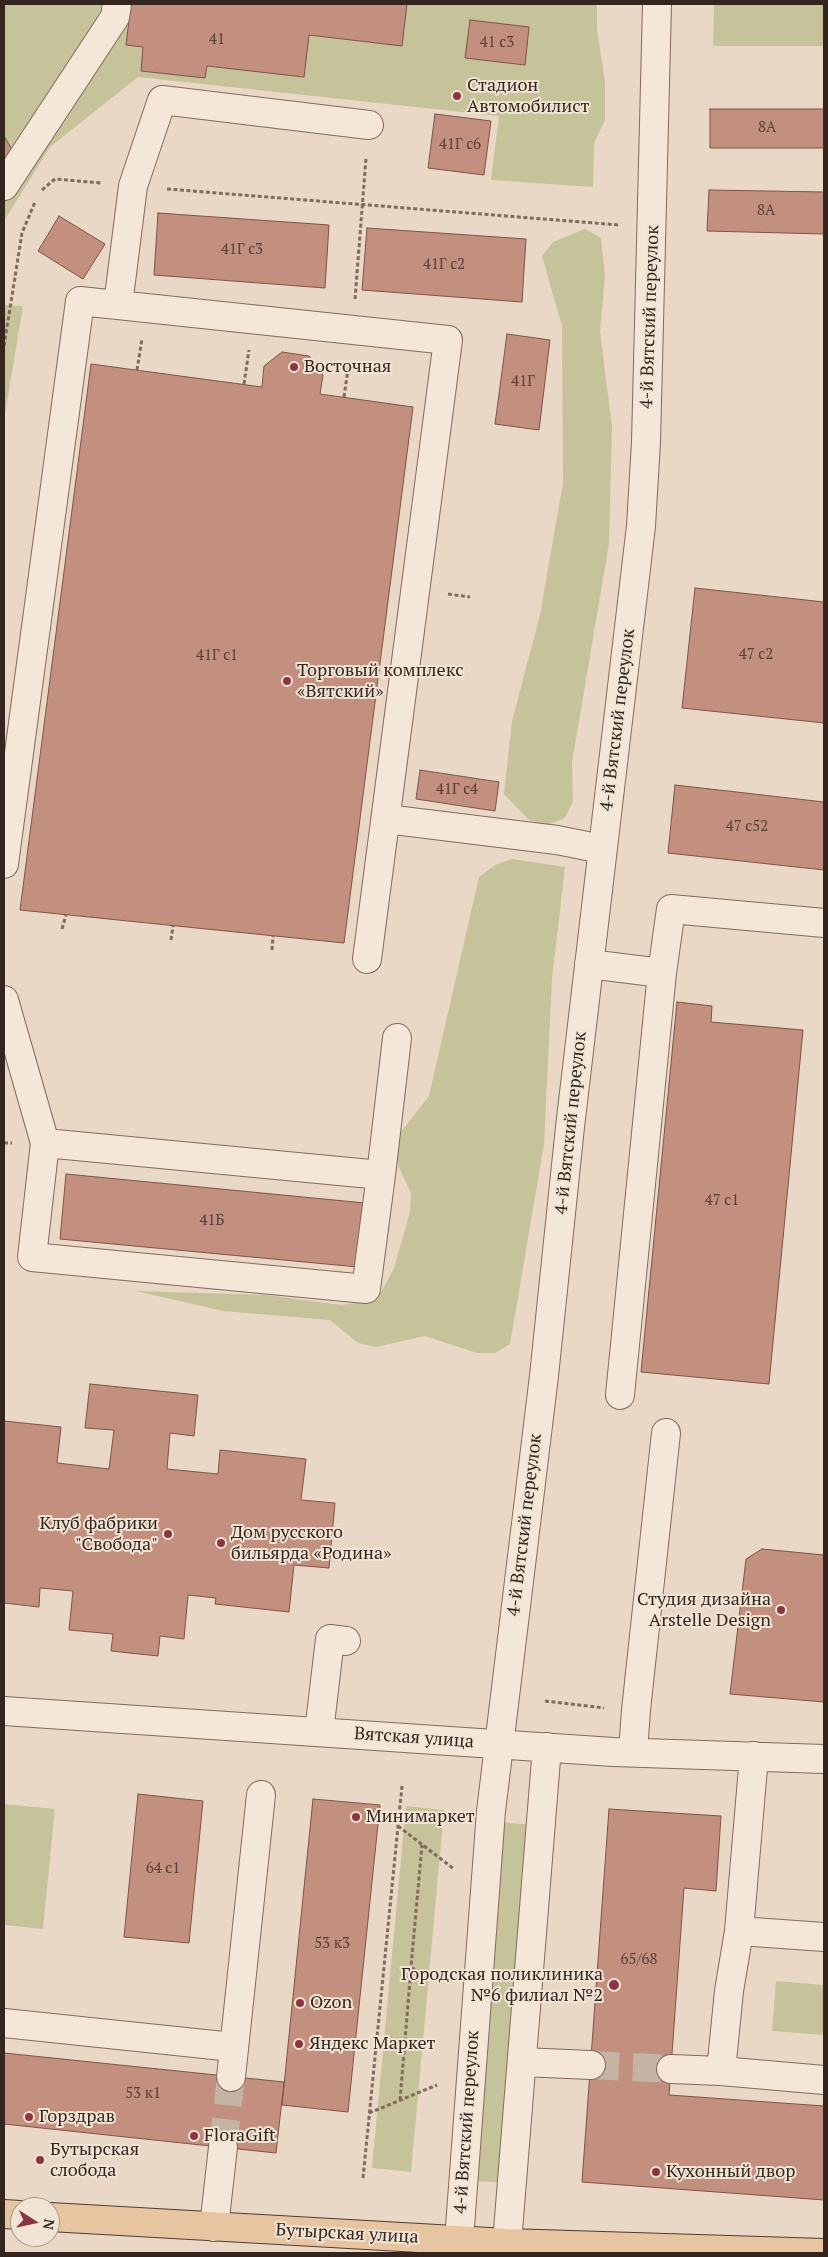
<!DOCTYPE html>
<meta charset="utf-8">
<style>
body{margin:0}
#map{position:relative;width:828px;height:2257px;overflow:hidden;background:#e9d8c5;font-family:"PT Serif",serif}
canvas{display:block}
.frame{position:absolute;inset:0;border:5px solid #34261f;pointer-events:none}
.north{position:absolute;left:10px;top:2197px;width:50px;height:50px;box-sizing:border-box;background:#f1e4d4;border:1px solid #a5988c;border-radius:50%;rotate:100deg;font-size:14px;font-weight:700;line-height:20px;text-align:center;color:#34261f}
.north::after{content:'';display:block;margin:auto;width:18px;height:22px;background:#8b3444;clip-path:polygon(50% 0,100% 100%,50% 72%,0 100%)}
</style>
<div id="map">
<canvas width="828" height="2257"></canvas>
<div class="frame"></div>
<div class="north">N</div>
</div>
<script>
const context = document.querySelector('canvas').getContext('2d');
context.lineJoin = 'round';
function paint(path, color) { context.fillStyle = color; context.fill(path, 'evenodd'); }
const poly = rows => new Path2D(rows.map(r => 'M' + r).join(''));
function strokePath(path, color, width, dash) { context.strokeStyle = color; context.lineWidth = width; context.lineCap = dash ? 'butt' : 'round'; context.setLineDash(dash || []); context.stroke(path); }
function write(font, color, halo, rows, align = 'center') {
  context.font = font + ' "PT Serif",serif'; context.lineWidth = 4; context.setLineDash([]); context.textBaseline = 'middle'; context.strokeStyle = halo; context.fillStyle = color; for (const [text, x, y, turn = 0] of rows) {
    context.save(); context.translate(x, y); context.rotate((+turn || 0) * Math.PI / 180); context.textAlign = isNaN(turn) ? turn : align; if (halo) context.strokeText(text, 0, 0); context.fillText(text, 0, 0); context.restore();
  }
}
paint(poly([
 [4,4,597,4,597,29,605,83,605,120,594,143,593,187,491,180,499,116,138,77,50,147,4,221],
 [714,4,824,4,824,46,713,46],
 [585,229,601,238,605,275,600,331,612,427,609,543,572,763,573,802,564,819,546,825,529,820,504,794,512,721,540,615,563,483,562,326,542,256,553,242],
 [4,305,23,306,4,420],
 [512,859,565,867,552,979,544,1144,510,1344,495,1353,477,1353,425,1336,376,1347,358,1343,330,1320,223,1311,136,1291,267,1295,341,1305,377,1300,394,1268,410,1212,411,1193,395,1159,394,1141,429,1096,479,877,495,865],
 [4,1804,55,1809,43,1929,4,1925],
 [406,1806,444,1810,411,2172,372,2168],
 [499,1822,533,1825,507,2183,473,2181],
 [776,1981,824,1985,824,2035,772,2031]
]), '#c6c39a');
const building = poly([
 [131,4,407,4,402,46,309,35,304,77,207,66,205,78,141,71,143,47,126,45,131,4],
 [470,20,529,27,525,65,465,58,470,20],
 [710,109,824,109,824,148,710,148,710,109],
 [435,114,491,121,484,175,428,168,435,114],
 [4,136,17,158,4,166,4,136],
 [709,190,824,192,824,234,707,231,709,190],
 [158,213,329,225,325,288,154,275,158,213],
 [59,216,105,244,83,279,38,251,59,216],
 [367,228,526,239,522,302,362,290,367,228],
 [507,334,550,340,539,430,495,424,507,334],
 [282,352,309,356,323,375,320,394,413,407,344,943,20,910,91,364,262,387,264,366,282,352],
 [695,588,824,602,824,723,682,708,695,588],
 [420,770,499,782,495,811,416,799,420,770],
 [675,785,824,802,824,870,668,853,675,785],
 [677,1002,712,1006,711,1022,803,1030,769,1384,641,1372,677,1002],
 [66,1174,365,1203,358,1267,60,1239,66,1174],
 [90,1384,198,1395,194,1436,170,1433,167,1469,218,1474,220,1450,306,1459,301,1500,335,1503,329,1568,294,1565,289,1612,215,1604,216,1598,188,1595,184,1639,160,1636,158,1656,111,1651,113,1634,69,1630,73,1591,40,1588,39,1607,4,1603,4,1421,61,1427,57,1463,109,1469,114,1430,85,1428,90,1384],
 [762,1549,824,1555,824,1702,730,1694,746,1559,762,1549],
 [138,1794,203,1801,189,1943,124,1937,138,1794],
 [313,1799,380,1805,348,2112,282,2105,313,1799],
 [609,1809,721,1816,716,1891,684,1888,669,2095,824,2106,824,2200,582,2182,609,1809],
 [4,2053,284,2082,276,2153,4,2124,4,2053]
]);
paint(building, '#c38f7f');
strokePath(building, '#7f5246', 1);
strokePath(poly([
 [591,2065,671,2069],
 [223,2147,231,2077]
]), '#c5b4a4', 28, [28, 14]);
const minor = poly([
 [4,186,115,17,117,4],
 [118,305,133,186,162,100,369,125],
 [386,819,557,840,602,849],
 [4,864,80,301,448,340,367,959],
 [589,964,662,973],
 [4,1000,45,1143,381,1175,397,1038],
 [45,1143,32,1257,366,1289,381,1175],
 [620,1395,662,973,671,909,824,923],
 [4,1711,613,1752,824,1759],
 [319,1732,330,1639,346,1641],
 [633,1752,636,1710,666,1433],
 [754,1756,739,1931,729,1991,721,2071,824,2080],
 [739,1931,824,1937],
 [4,2023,233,2047],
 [522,2062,591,2065],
 [671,2069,721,2071],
 [231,2077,261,1795],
 [214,2227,223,2147],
 [459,2240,491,1811,544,1376,570,1127,641,526,646,442,657,4],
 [507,2243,547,1747]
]);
const major = poly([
 [4,2214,20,2215],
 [50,2217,507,2243,824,2253]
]);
strokePath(minor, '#826a5d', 30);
strokePath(major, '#503a31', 30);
strokePath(poly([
 [167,189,619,225],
 [42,190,55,179,101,183],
 [355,299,366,158],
 [4,346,22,233,35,202],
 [137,370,142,339],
 [244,384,249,350],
 [344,397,349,362],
 [448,594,470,597],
 [62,929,66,915],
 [171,940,173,926],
 [272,950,273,936],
 [4,1143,12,1143],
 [545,1701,604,1708],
 [398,1826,454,1869],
 [410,1980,416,1975,416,1971,411,1967],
 [400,2100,410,1980,406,1978,404,1972,405,1969,411,1967,422,1845],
 [369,2113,437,2085],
 [363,2178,402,1786]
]), '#826a5d', 3, [4, 2.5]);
strokePath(minor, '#f5e7d8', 28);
strokePath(major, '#e8c5a1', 28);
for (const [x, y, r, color] of [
 [457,96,5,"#8b3444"],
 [294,367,5,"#8b3444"],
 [287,681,5,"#8b3444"],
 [168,1534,5,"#8b3444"],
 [221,1543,5,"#8b3444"],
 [781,1610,5,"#8b3444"],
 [356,1817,5,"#8b3444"],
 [614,1985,6,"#8b3444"],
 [300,2003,5,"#8b3444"],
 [299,2044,5,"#8b3444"],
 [29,2117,5,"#8b3444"],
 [194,2136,5,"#8b3444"],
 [40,2160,5,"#8b3444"],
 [656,2172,5,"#8b3444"]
]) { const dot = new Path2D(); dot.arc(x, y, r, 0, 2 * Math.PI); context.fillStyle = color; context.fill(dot); strokePath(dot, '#f1e4d4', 2); }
write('15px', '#584037', null, [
 ["41",217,40],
 ["41 с3",497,43],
 ["8А",767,128],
 ["41Г с6",460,145],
 ["8А",766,211],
 ["41Г с3",242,250],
 ["41Г с2",444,265],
 ["41Г",523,382],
 ["47 с2",756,655],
 ["41Г с1",217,656],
 ["41Г с4",457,790],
 ["47 с52",747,827],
 ["47 с1",722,1201],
 ["41Б",212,1221],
 ["64 с1",163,1869],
 ["53 к3",332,1944],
 ["65/68",639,1960],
 ["53 к1",143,2094]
]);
write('18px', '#34261f', '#f1e4d4', [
 ["Стадион",467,86],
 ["Автомобилист",467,107],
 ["Восточная",304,367],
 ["Торговый комплекс",297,671],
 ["«Вятский»",297,692],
 ["Клуб фабрики",158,1524,"right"],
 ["\"Свобода\"",158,1545,"right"],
 ["Дом русского",231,1533],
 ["бильярда «Родина»",231,1554],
 ["Студия дизайна",771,1600,"right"],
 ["Arstelle Design",771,1621,"right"],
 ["Минимаркет",366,1817],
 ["Городская поликлиника",603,1975,"right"],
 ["№6 филиал №2",603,1996,"right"],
 ["Ozon",310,2003],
 ["Яндекс Маркет",309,2044],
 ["Горздрав",39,2117],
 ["FloraGift",204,2136],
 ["Бутырская",50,2150],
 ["слобода",50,2171],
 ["Кухонный двор",666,2172]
], 'left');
write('18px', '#34261f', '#f1e4d4', [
 ["4-й Вятский переулок",650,317,-88],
 ["4-й Вятский переулок",618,720,-83],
 ["4-й Вятский переулок",571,1123,-84],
 ["4-й Вятский переулок",525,1525,-83],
 ["Вятская улица",414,1738,4],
 ["4-й Вятский переулок",467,2122,-86],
 ["Бутырская улица",347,2234,3]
]);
</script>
